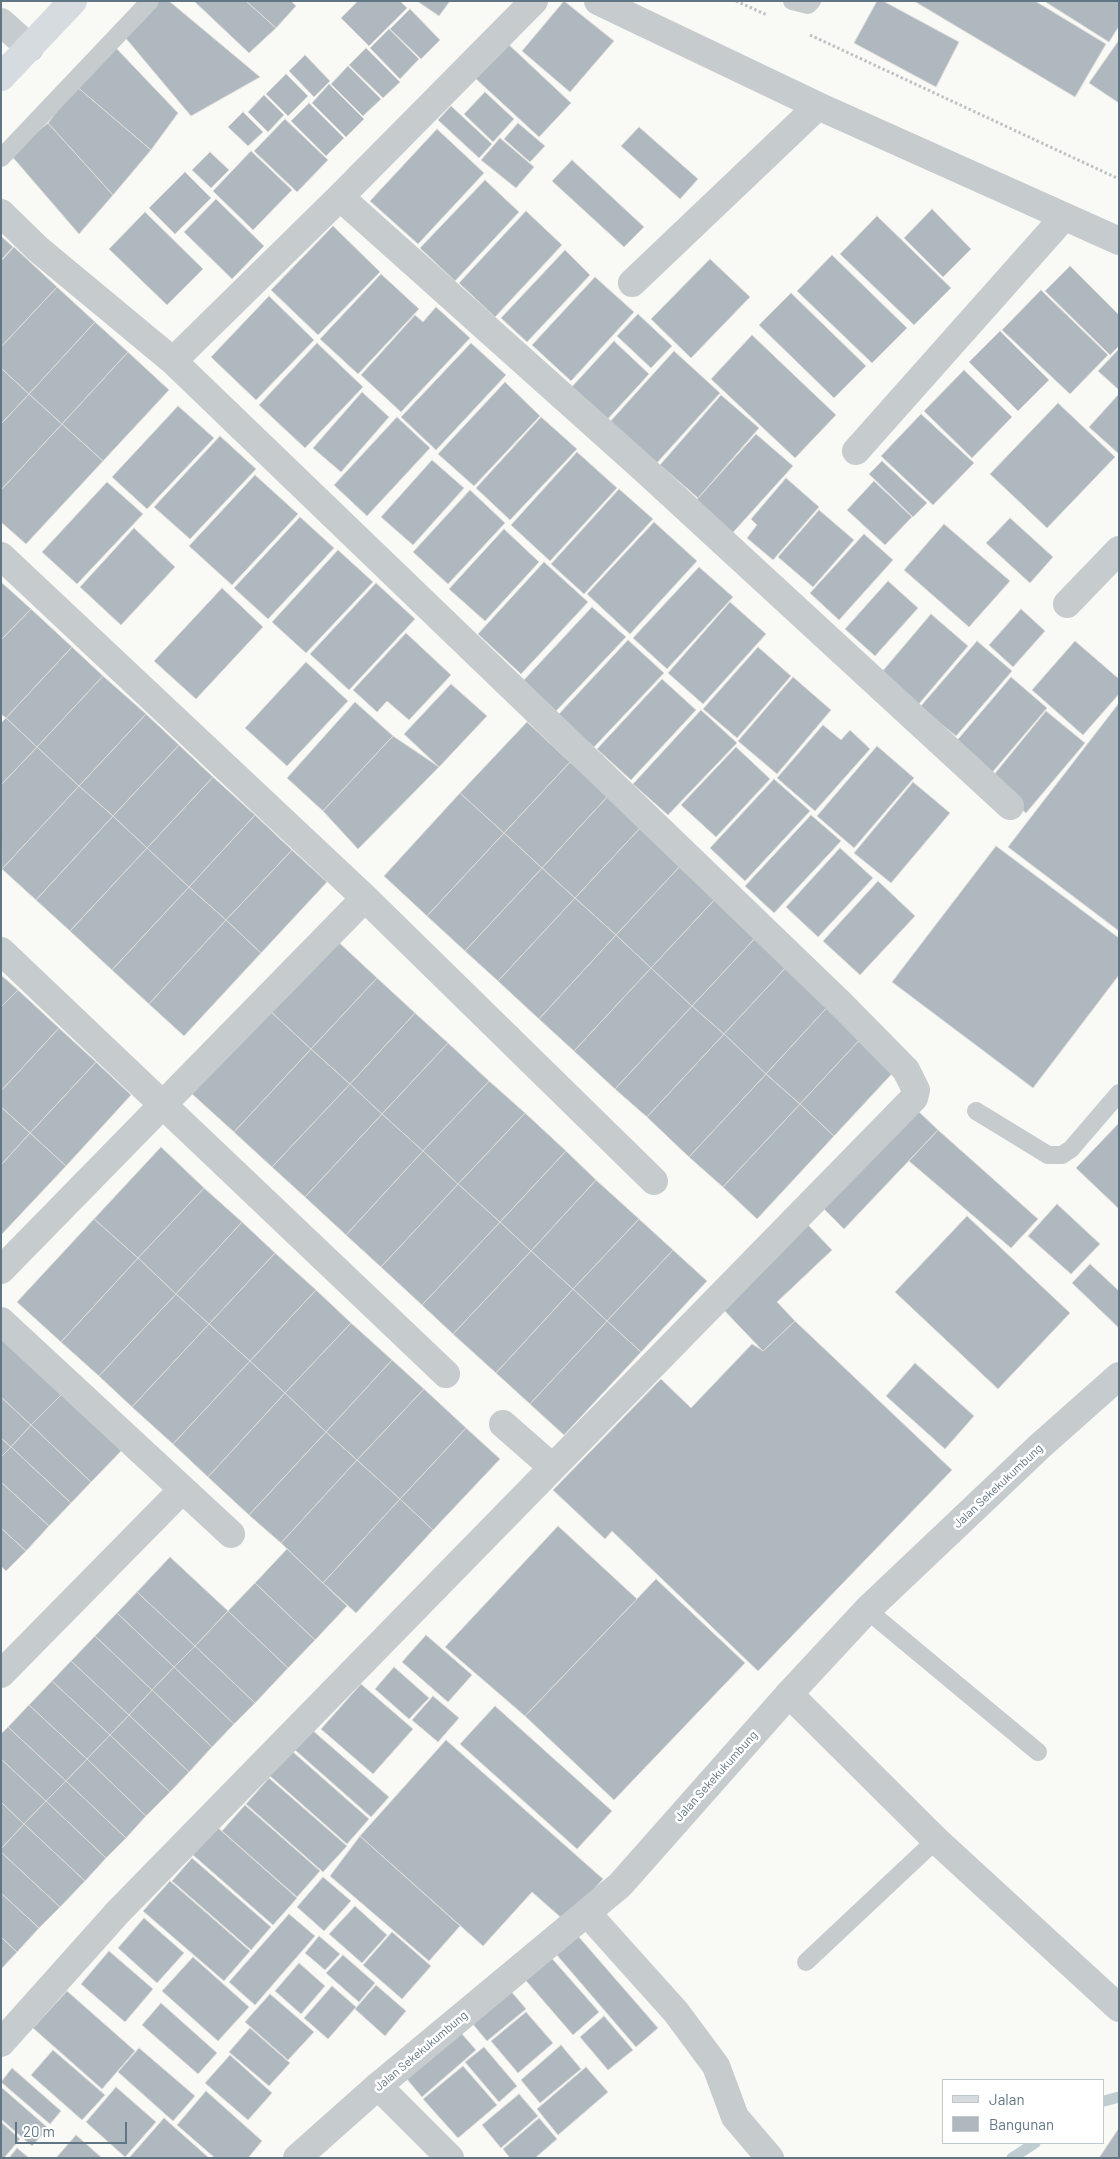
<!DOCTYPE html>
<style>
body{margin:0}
#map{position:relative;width:1120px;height:2159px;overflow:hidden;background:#f9f9f6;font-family:Barlow,sans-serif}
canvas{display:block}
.frame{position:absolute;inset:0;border:2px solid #617684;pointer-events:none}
.legend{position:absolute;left:942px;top:2079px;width:162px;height:65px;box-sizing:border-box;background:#fff;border:1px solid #c0c8ce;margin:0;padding:6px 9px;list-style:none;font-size:15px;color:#617684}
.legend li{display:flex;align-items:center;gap:10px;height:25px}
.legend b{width:25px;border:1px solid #c0c8ce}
.scale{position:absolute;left:15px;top:2122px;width:112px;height:22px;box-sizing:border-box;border:2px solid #617684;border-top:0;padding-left:6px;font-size:15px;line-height:18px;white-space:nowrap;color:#617684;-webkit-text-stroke:4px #fff;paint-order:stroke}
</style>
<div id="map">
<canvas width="1120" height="2159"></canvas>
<div class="frame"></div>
<ul class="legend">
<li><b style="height:6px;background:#d6dbdf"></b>Jalan</li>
<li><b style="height:14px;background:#afb8be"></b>Bangunan</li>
</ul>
<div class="scale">20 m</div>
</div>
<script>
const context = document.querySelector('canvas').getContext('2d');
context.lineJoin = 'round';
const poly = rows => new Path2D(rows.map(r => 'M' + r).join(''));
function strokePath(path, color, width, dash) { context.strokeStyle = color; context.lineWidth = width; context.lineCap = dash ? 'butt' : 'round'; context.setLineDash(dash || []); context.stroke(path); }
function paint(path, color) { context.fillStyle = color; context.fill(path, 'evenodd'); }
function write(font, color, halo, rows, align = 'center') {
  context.font = font + ' Barlow,sans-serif'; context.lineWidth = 5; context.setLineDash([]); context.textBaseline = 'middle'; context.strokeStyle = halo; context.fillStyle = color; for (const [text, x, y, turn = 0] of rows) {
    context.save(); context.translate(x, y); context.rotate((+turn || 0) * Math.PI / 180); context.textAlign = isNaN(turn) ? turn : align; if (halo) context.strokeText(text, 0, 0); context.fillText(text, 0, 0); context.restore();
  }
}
strokePath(poly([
 [1104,2101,1119,2097],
 [1012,2158,1035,2143]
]), '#bfccd0', 11);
const building = poly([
 [157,1,169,1,260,77,191,116,124,36,157,1],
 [194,1,246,1,276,28,249,53,194,1],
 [246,1,291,1,296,6,276,28,246,1],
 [358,1,400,1,407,8,369,46,341,18,358,1],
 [417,1,450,1,439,16,417,1],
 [564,1,614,41,570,92,522,51,564,1],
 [877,1,883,1,959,42,936,87,854,43,877,1],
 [914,1,1035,1,1106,44,1075,97,914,1],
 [1044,1,1119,1,1119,26,1109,42,1044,1],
 [410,9,440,40,421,59,390,29,410,9],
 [389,29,419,59,400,79,370,48,389,29],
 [1119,40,1119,103,1089,83,1119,40],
 [507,43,571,103,539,137,474,77,507,43],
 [115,47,178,113,151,150,76,86,115,47],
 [366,48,400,82,383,98,349,65,366,48],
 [305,55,330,81,314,97,289,71,305,55],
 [348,66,381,99,363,116,331,84,348,66],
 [286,74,308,96,288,116,266,94,286,74],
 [329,84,364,119,346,137,312,103,329,84],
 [76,86,151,150,113,195,48,123,76,86],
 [485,92,514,119,493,142,464,114,485,92],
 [264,95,284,115,268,132,248,112,264,95],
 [309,103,344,138,326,156,291,121,309,103],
 [451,106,492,144,479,158,438,120,451,106],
 [243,112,263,132,248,146,228,127,243,112],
 [285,119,328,160,297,192,254,151,285,119],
 [48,123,113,195,79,234,10,154,48,123],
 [518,123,545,146,530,162,504,139,518,123],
 [639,127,698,179,680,199,621,146,639,127],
 [437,129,484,173,418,244,370,201,437,129],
 [500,138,534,167,516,188,481,160,500,138],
 [251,151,292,190,253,230,213,191,251,151],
 [210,152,229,170,211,188,192,170,210,152],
 [572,160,644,227,624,247,552,181,572,160],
 [185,172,211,198,175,234,149,208,185,172],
 [485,180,519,212,455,281,420,248,485,180],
 [216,199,264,246,232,279,184,232,216,199],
 [932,209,971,249,943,277,904,238,932,209],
 [526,211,562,245,495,317,459,283,526,211],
 [145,212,203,269,167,305,109,249,145,212],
 [877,216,951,288,914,325,840,254,877,216],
 [333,226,380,272,318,335,271,290,333,226],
 [1,236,13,247,1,260,1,236],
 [14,247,57,287,1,347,1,261,14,247],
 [565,250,590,275,527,342,501,318,565,250],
 [832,255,907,328,872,363,797,291,832,255],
 [710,259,750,297,691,358,651,319,710,259],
 [1070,266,1119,315,1119,346,1110,355,1045,291,1070,266],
 [381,274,419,309,358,374,320,339,381,274],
 [595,277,634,312,571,381,532,345,595,277],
 [57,287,95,322,29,394,1,368,1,347,57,287],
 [1041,290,1108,355,1070,394,1002,330,1041,290],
 [791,293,866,366,834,398,759,325,791,293],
 [269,296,314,340,256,400,211,357,269,296],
 [436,307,470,338,401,412,361,375,415,315,423,322,436,307],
 [638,314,672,346,651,368,617,336,638,314],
 [95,322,128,352,62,424,29,394,95,322],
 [1000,331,1049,380,1018,411,969,362,1000,331],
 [752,335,836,415,795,458,711,379,752,335],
 [614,341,649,374,604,423,569,390,614,341],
 [317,343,363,387,305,448,259,405,317,343],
 [471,343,506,375,436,450,401,417,471,343],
 [1119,349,1119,390,1098,371,1119,349],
 [674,351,720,393,655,465,608,424,674,351],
 [128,352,169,390,103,461,62,424,128,352],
 [1,368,29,394,1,424,1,368],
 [964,370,1012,417,972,458,924,411,964,370],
 [505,382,540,416,474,486,438,454,505,382],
 [362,392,389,417,341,472,313,448,362,392],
 [29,394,62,424,1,490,1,424,29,394],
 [721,395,759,428,698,498,660,465,721,395],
 [1118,395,1119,395,1119,454,1089,427,1118,395],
 [1058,403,1115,457,1047,528,990,474,1058,403],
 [178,406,214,438,147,509,112,477,178,406],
 [921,414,974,463,933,505,881,456,921,414],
 [397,417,430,448,367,516,334,485,397,417],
 [541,417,577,449,510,520,476,488,541,417],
 [62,424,103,461,26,544,1,522,1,490,62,424],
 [756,434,793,466,727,539,691,506,756,434],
 [220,436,256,469,190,539,154,507,220,436],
 [577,452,617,488,550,561,511,525,577,452],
 [432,460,464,488,413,545,381,517,432,460],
 [882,461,927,503,913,517,869,474,882,461],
 [255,475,298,514,232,585,189,546,255,475],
 [786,478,819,507,773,560,747,538,757,525,751,519,786,478],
 [874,481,912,517,885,545,847,510,874,481],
 [107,482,143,514,77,584,42,552,107,482],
 [619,489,653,519,584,594,551,564,619,489],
 [470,490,505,523,448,584,413,552,470,490],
 [819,510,854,540,813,587,778,557,819,510],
 [300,517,334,548,268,619,234,588,300,517],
 [1010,518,1053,557,1030,583,986,543,1010,518],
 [654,522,697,561,630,634,587,594,654,522],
 [944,524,1010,581,969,627,904,570,944,524],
 [134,528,175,567,121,625,80,587,134,528],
 [504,529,539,562,485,621,449,589,504,529],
 [864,534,893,560,839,620,810,593,864,534],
 [338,550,373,582,306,653,272,622,338,550],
 [544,562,588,602,521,674,478,634,544,562],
 [699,567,733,597,667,669,633,638,699,567],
 [888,581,918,608,875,656,845,629,888,581],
 [1,582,31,609,1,640,1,582],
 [376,583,415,619,349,690,310,654,376,583],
 [222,588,263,627,196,699,154,661,222,588],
 [730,602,766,634,703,704,668,673,730,602],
 [592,607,626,637,556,711,523,681,592,607],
 [31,609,72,647,6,718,1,714,1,640,31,609],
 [1021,609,1045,631,1013,667,989,645,1021,609],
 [931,614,968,646,918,705,881,673,931,614],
 [406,633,451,675,409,720,387,701,377,712,353,690,406,633],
 [628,640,664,673,594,747,558,715,628,640],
 [977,641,1012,671,956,736,920,707,977,641],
 [1075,641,1119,679,1119,694,1083,735,1032,690,1075,641],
 [72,647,103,676,37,747,6,718,72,647],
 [758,647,791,676,737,738,703,709,758,647],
 [306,662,348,701,287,766,245,728,306,662],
 [103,676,146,714,79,786,37,747,103,676],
 [793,677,831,710,777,774,738,741,793,677],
 [1011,677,1047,708,990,775,954,744,1011,677],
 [662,679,696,710,631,780,597,749,662,679],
 [451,684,487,716,439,767,404,734,451,684],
 [355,702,393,736,323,811,287,778,355,702],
 [1119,703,1119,931,1008,847,1119,703],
 [701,710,737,743,668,815,633,784,701,710],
 [1046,711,1085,743,1026,813,988,782,1046,711],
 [146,714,179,745,113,816,79,786,146,714],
 [6,718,37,747,1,785,1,723,6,718],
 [527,722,570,762,504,833,460,793,527,722],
 [823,725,841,740,850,730,870,749,815,811,777,778,823,725],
 [393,736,439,767,358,849,323,811,393,736],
 [179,745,213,777,147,848,113,816,179,745],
 [877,746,914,778,854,848,817,816,877,746],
 [37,747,79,786,2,869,1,785,37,747],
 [736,747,770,779,716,837,681,805,736,747],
 [570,762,608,796,542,868,504,833,570,762],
 [213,777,255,815,189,887,147,848,213,777],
 [774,779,810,811,745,881,710,848,774,779],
 [913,782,950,813,891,883,854,853,913,782],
 [79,786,113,816,36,900,2,869,79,786],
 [460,793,504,833,427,916,384,876,460,793],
 [608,796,641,827,575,898,542,868,608,796],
 [255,815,292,850,226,920,189,887,255,815],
 [811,815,841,841,774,913,745,886,811,815],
 [113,816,147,848,70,931,36,900,113,816],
 [641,827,682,864,616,935,575,898,641,827],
 [504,833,542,868,465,951,427,916,504,833],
 [996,846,1119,938,1119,975,1033,1088,892,982,996,846],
 [147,848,189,887,112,970,70,931,147,848],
 [840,848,873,878,818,937,786,907,840,848],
 [292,850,327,882,261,953,226,920,292,850],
 [682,864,717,897,651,968,616,935,682,864],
 [542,868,575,898,498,981,465,951,542,868],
 [878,881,915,916,860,975,823,941,878,881],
 [189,887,226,920,149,1004,112,970,189,887],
 [717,897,759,934,692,1006,651,968,717,897],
 [575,898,616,935,539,1019,498,981,575,898],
 [226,920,261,953,184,1036,149,1004,226,920],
 [759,934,790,963,724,1034,692,1006,759,934],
 [616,935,651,968,574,1051,539,1019,616,935],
 [334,938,377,978,311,1049,268,1009,334,938],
 [790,963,832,1002,766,1074,724,1034,790,963],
 [651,968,692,1006,615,1089,574,1051,651,968],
 [1,975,18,990,1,1007,1,975],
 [377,978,415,1013,350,1084,311,1049,377,978],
 [18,990,59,1028,1,1091,1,1007,18,990],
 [832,1002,866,1033,800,1104,766,1074,832,1002],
 [692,1006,724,1034,647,1117,615,1089,692,1006],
 [268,1009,311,1049,234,1132,190,1092,268,1009],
 [415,1013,448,1043,382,1114,350,1084,415,1013],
 [59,1028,96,1062,30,1133,1,1107,1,1091,59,1028],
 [866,1033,900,1065,834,1136,800,1104,866,1033],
 [724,1034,766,1074,689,1157,647,1117,724,1034],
 [448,1043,489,1081,423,1151,382,1114,448,1043],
 [311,1049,350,1084,272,1167,234,1132,311,1049],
 [96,1062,131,1095,66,1166,30,1133,96,1062],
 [766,1074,800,1104,723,1187,689,1157,766,1074],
 [489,1081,525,1113,458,1184,423,1151,489,1081],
 [350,1084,382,1114,305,1197,272,1167,350,1084],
 [800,1104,834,1136,757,1219,723,1187,800,1104],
 [1,1107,30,1133,1,1165,1,1107],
 [917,1110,938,1130,844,1229,823,1208,917,1110],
 [525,1113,566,1151,500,1222,458,1184,525,1113],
 [382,1114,423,1151,346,1235,305,1197,382,1114],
 [1119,1123,1119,1209,1076,1168,1119,1123],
 [938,1130,1038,1219,1011,1248,909,1161,938,1130],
 [30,1133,66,1166,1,1235,1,1165,30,1133],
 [161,1147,204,1188,138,1258,94,1219,161,1147],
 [423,1151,458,1184,381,1267,346,1235,423,1151],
 [566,1151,596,1180,531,1251,500,1222,566,1151],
 [596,1180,639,1219,573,1289,531,1251,596,1180],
 [458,1184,500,1222,422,1305,381,1267,458,1184],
 [204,1188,242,1222,176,1294,138,1258,204,1188],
 [1057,1204,1100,1244,1071,1274,1028,1236,1057,1204],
 [967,1216,1070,1313,998,1389,895,1292,967,1216],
 [94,1219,138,1258,61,1342,17,1302,94,1219],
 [639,1219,673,1250,607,1321,573,1289,639,1219],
 [242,1222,275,1253,209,1324,176,1294,242,1222],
 [500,1222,531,1251,453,1334,422,1305,500,1222],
 [807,1224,832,1250,777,1302,795,1321,763,1351,721,1307,807,1224],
 [673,1250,707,1281,641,1352,607,1321,673,1250],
 [531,1251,573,1289,496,1373,453,1334,531,1251],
 [275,1253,316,1290,250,1361,209,1324,275,1253],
 [138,1258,176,1294,99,1376,61,1342,138,1258],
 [1090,1264,1119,1291,1119,1328,1072,1283,1090,1264],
 [573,1289,607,1321,530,1404,496,1373,573,1289],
 [316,1290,351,1323,285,1393,250,1361,316,1290],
 [176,1294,209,1324,132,1407,99,1376,176,1294],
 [607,1321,641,1352,564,1435,530,1404,607,1321],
 [795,1321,952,1470,758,1671,612,1531,605,1539,553,1490,661,1379,691,1408,752,1344,763,1351,795,1321],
 [351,1323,392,1360,326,1432,285,1393,351,1323],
 [209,1324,250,1361,173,1444,132,1407,209,1324],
 [7,1336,65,1391,31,1425,1,1397,1,1342,7,1336],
 [392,1360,424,1389,357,1460,326,1432,392,1360],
 [250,1361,285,1393,208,1477,173,1444,250,1361],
 [915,1363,974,1416,945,1449,886,1396,915,1363],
 [424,1389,466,1428,400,1499,357,1460,424,1389],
 [65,1391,125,1447,91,1482,31,1425,65,1391],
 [285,1393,326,1432,249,1515,208,1477,285,1393],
 [1,1397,31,1425,11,1447,1,1438,1,1397],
 [31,1425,91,1482,71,1503,11,1447,31,1425],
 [466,1428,500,1459,433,1530,400,1499,466,1428],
 [326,1432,357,1460,281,1543,249,1515,326,1432],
 [1,1438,11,1447,1,1457,1,1438],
 [11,1447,71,1503,49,1526,1,1482,1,1457,11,1447],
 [357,1460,400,1499,323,1583,281,1543,357,1460],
 [1,1482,49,1526,26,1551,1,1528,1,1482],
 [400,1499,433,1530,356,1613,323,1583,400,1499],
 [558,1526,637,1599,525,1716,445,1647,558,1526],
 [1,1528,26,1551,6,1571,1,1566,1,1528],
 [287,1549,347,1606,315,1640,255,1583,287,1549],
 [170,1557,228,1611,195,1646,137,1592,170,1557],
 [656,1579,745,1663,614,1800,525,1716,656,1579],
 [255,1583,315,1640,288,1668,228,1611,255,1583],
 [137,1592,195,1646,174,1667,117,1613,137,1592],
 [228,1611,288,1668,255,1703,195,1646,228,1611],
 [117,1613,174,1667,152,1690,95,1636,117,1613],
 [426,1635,472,1675,448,1702,402,1662,426,1635],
 [95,1636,152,1690,129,1715,71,1661,95,1636],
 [195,1646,255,1703,234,1724,174,1667,195,1646],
 [71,1661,129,1715,110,1735,52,1681,71,1661],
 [174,1667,234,1724,212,1747,152,1690,174,1667],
 [394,1667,429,1698,409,1719,375,1689,394,1667],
 [52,1681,110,1735,87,1759,29,1705,52,1681],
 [361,1684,413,1729,373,1774,321,1729,361,1684],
 [152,1690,212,1747,189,1772,129,1715,152,1690],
 [433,1696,459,1718,438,1742,412,1720,433,1696],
 [29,1705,87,1759,66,1781,8,1727,29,1705],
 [495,1706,612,1811,577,1849,460,1744,495,1706],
 [129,1715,189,1772,170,1792,110,1735,129,1715],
 [8,1727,66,1781,46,1801,1,1759,1,1734,8,1727],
 [311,1729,389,1797,371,1817,294,1749,311,1729],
 [110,1735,170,1792,146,1816,87,1759,110,1735],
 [446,1740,603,1879,565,1921,532,1892,483,1946,360,1836,446,1740],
 [293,1752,369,1819,347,1844,270,1776,293,1752],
 [1,1759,46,1801,24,1824,1,1802,1,1759],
 [87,1759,146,1816,126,1838,66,1781,87,1759],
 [269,1778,347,1846,323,1872,246,1804,269,1778],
 [66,1781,126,1838,106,1858,46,1801,66,1781],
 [46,1801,106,1858,85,1881,24,1824,46,1801],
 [1,1802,24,1824,1,1849,1,1802],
 [245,1805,320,1871,297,1897,222,1831,245,1805],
 [24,1824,85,1881,60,1907,1,1852,1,1849,24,1824],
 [217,1827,297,1898,273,1925,193,1855,217,1827],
 [360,1836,460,1926,429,1961,330,1876,360,1836],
 [1,1852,60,1907,39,1928,1,1893,1,1852],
 [192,1858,271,1927,251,1950,172,1881,192,1858],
 [323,1877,351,1901,324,1931,297,1907,323,1877],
 [170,1881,250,1951,224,1981,143,1911,170,1881],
 [1,1893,39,1928,17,1952,1,1937,1,1893],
 [355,1906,387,1935,362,1963,329,1934,355,1906],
 [289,1914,315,1936,255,2005,229,1982,289,1914],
 [144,1918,184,1953,157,1983,118,1948,144,1918],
 [392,1932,431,1966,402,1999,363,1965,392,1932],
 [319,1936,340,1954,325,1970,305,1953,319,1936],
 [578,1936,658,2028,636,2047,556,1954,578,1936],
 [1,1937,17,1952,1,1969,1,1937],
 [109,1951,153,1989,125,2022,81,1984,109,1951],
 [548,1954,599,2012,573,2035,522,1976,548,1954],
 [343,1955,375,1983,359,2002,326,1973,343,1955],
 [193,1957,249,2007,218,2041,162,1991,193,1957],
 [299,1963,325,1986,301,2014,275,1991,299,1963],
 [376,1985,406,2011,385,2036,355,2009,376,1985],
 [332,1986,356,2007,328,2039,304,2018,332,1986],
 [510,1990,526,2009,487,2041,472,2023,510,1990],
 [67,1991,135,2051,102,2089,33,2028,67,1991],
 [270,1994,314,2032,288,2060,245,2022,270,1994],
 [161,2003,217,2053,198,2074,142,2025,161,2003],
 [526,2012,553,2043,518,2073,491,2041,526,2012],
 [604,2016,633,2050,608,2070,580,2037,604,2016],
 [454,2025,476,2050,422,2097,401,2072,454,2025],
 [250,2028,290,2063,269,2086,229,2052,250,2028],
 [561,2045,581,2069,540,2103,521,2080,561,2045],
 [484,2047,517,2086,499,2102,465,2062,484,2047],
 [139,2048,195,2096,173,2121,118,2072,139,2048],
 [53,2050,105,2095,82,2120,31,2075,53,2050],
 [230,2055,272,2093,248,2120,205,2083,230,2055],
 [463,2066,497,2105,458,2138,423,2099,463,2066],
 [586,2067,608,2092,558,2135,537,2109,586,2067],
 [12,2068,61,2111,50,2124,1,2082,12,2068],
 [1,2087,48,2128,32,2146,1,2119,1,2087],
 [116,2087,156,2122,125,2157,86,2122,116,2087],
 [206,2091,262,2141,248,2158,215,2158,177,2125,206,2091],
 [519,2094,538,2116,501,2148,482,2125,519,2094],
 [164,2118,209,2158,129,2158,164,2118],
 [539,2118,557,2139,535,2158,510,2158,503,2149,539,2118],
 [1,2122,20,2139,4,2158,1,2158,1,2122],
 [1119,2128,1119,2158,1099,2158,1119,2128],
 [76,2135,102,2158,56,2158,76,2135],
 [17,2148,29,2158,9,2158,17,2148]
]);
paint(building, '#afb8be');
strokePath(building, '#dbdad8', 1);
strokePath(poly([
 [736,1,767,15],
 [810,35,1119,179]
]), '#bfc2c4', 3, [2.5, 2.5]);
strokePath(poly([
 [792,1,808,5,812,1],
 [1,158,150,1],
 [976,1111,1048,1155,1062,1155,1071,1149,1119,1093],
 [867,1610,1038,1752],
 [806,1962,936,1840]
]), '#c6cbce', 18);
strokePath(poly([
 [598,1,818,106,1119,241],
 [1,22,30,48],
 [340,197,644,469,1010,806],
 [1,213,38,249,173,361,840,1003,906,1070,916,1090,914,1098,118,1912,1,2043],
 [632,283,818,106],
 [173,361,340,197,534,1],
 [856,451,1064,217],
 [1,556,365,898,654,1181],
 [1067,604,1119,550],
 [1,951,446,1374],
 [1,1270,365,898],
 [1,1321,231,1534],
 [503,1424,552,1467],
 [1,1674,182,1490],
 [789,1694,936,1840,1119,2008],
 [587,1913,676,2012,716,2066,735,2117,770,2158],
 [378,2086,450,2158]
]), '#c6cbce', 28);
strokePath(poly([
 [297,2158,378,2086,620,1885,789,1694,867,1610,1040,1446,1119,1376]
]), '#c6cbce', 28);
strokePath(poly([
 [1,77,73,1]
]), '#d6dbdf', 28);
write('12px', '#617684', '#fff', [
 ["Jalan Sekekukumbung",998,1486,-43],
 ["Jalan Sekekukumbung",716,1776,-48],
 ["Jalan Sekekukumbung",421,2051,-40]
]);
</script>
